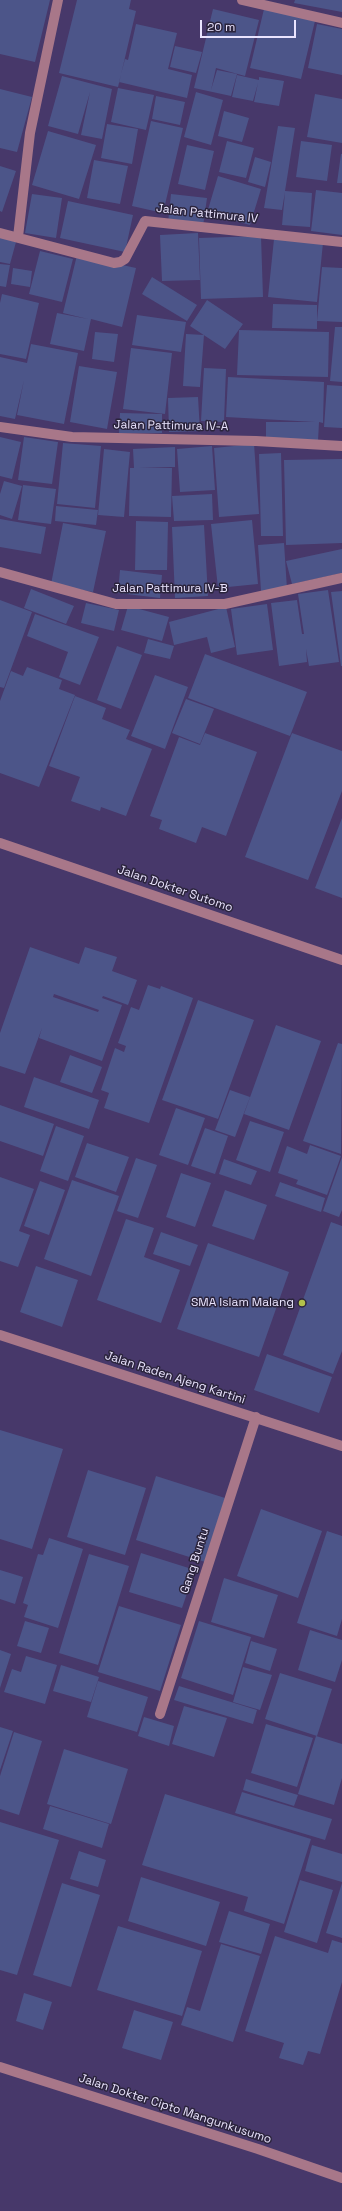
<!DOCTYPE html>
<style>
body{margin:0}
#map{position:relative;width:342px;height:2211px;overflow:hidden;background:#47386a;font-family:"Space Grotesk",sans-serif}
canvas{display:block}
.scale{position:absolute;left:200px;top:20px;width:96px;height:18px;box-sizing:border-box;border:2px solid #eae4fe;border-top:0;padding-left:5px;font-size:12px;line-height:14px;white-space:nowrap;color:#eae4fe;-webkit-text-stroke:3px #2b243c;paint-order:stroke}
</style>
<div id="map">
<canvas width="342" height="2211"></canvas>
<div class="scale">20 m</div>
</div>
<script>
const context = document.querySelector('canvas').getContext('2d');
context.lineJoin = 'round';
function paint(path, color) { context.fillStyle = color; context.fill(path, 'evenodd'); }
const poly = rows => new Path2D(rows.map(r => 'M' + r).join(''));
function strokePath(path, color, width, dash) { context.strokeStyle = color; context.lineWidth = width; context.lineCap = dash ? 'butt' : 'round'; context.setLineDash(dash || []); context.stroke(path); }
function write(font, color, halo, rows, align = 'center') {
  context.font = font + ' "Space Grotesk",sans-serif'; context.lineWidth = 3; context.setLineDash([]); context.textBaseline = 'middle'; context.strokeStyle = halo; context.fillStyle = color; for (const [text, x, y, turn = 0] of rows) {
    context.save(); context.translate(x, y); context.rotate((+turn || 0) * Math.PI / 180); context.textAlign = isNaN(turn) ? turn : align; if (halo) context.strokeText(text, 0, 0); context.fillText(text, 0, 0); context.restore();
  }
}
paint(poly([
 [0,0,50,0,35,62,0,54],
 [77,0,131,0,129,9,136,11,118,87,59,73],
 [295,0,342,0,342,12,294,3],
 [213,9,259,20,245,76,216,68,211,90,217,70,237,74,231,96,194,88],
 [264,9,315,21,301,79,250,68],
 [136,24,177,33,168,69,192,75,187,98,119,82,125,59,128,60],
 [317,24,342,29,342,75,308,68],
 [175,46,202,52,196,73,170,67],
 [237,75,259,80,259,77,284,81,279,106,254,102,258,83,253,101,232,97],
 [62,76,112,89,102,139,81,135,90,92,78,134,48,126],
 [118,88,154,95,146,130,111,122],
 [0,89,32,97,17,152,0,148],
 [196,92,223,100,211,145,184,137],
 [315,94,342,99,342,143,307,137],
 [156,96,185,102,180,125,152,119],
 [224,111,249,118,242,142,218,136],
 [151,121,183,128,163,213,132,206],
 [107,124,138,129,132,164,101,158],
 [278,126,295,128,285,191,312,193,310,227,282,225,285,192,282,210,264,208],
 [48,131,96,145,79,199,32,185],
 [227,141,254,148,246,178,219,172],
 [301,141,332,145,327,181,296,177],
 [187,145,214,151,205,190,178,184],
 [341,154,342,154,342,183,337,183],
 [255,157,271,162,265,187,248,182],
 [94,160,128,166,120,204,87,198],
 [0,166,16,171,2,212,0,211],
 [218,176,261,189,250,225,207,213],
 [316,190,342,193,342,235,311,231],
 [32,194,62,198,56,238,25,233],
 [171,194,207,198,203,226,168,223],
 [68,201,133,215,125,252,60,238],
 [198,233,200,280,162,281,160,235],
 [261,236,263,297,201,299,199,238],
 [0,237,16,242,10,264,0,262],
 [274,239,323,243,317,302,268,297],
 [40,251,73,259,62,302,29,294],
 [77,255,136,268,122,327,91,319,84,351,50,344,57,313,88,319,63,313],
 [0,264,10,265,6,287,0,286],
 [322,267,342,268,342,322,317,321],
 [13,268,32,271,30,287,11,284],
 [152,277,197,305,187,321,142,294],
 [2,294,39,303,26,359,0,354,0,303],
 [207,300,243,324,225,349,190,326],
 [273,304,317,305,317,329,272,328],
 [137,315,186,322,181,352,132,345],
 [335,327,342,327,342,382,330,381],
 [239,330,329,332,328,377,237,375],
 [95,332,118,334,114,362,92,359],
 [186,334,204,335,200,387,183,386],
 [31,344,78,353,64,424,17,415,24,380,15,419,0,416,0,357,27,363],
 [131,348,172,353,165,414,123,409],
 [79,366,117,372,107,429,70,422],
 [204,368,226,369,224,422,201,421],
 [228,377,324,382,323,423,319,422,318,441,266,440,266,422,315,422,226,417],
 [327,385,342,386,342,428,324,427],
 [198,397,200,431,169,432,168,398],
 [120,413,162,414,162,433,119,433],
 [0,437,21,442,12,479,0,476],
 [24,437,58,442,52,484,18,480],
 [63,443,101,446,95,508,57,504],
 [254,444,259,514,219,517,214,448],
 [212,446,215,490,180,492,177,449],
 [175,447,175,467,139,467,172,468,171,517,129,516,130,468,134,468,133,449],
 [104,449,130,452,124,517,98,515],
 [281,453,283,536,261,536,259,454],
 [342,459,342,543,286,545,284,460],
 [4,481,22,486,12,519,0,515,0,494],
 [23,485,56,489,51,524,18,520],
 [212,494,213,520,174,521,172,496],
 [56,506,98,510,96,525,55,521],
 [0,519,46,527,41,554,0,547],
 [252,520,258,584,218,588,211,524],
 [136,521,168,522,167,570,135,570],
 [63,523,106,531,93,592,51,584],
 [204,525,208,596,175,598,172,527],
 [284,543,287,589,261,591,258,545],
 [342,549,342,573,292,584,286,561],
 [120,570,162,575,160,598,118,593],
 [31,589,74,606,66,624,24,608],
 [328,590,339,662,309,666,306,649,307,662,279,666,271,603,297,600,302,634,304,634,298,594],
 [342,591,342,666,341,666,331,592],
 [0,600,32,612,4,688,0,687],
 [86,603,119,610,114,631,81,623],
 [267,604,273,650,237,655,231,609],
 [128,606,169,617,162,641,121,630],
 [226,607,235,647,211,653,207,637,174,645,169,622],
 [35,614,99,637,80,685,59,677,68,652,27,636],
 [148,639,174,646,170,659,144,653],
 [117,646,142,655,121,709,97,700],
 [205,654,307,692,290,736,188,698],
 [27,667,62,680,59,689,75,695,39,787,0,773,0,701,11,671,23,676],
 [155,675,188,687,165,749,131,736],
 [75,696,106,708,102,719,130,730,126,739,152,749,126,816,101,807,100,811,71,801,80,777,49,766],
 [186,699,214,709,200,744,172,733],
 [205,733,257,752,226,836,202,827,196,843,159,829,162,820,150,816,179,737,200,745],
 [292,733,342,751,342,791,308,880,245,857],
 [342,818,342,898,315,888],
 [30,947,79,964,85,947,117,957,112,971,137,980,128,1005,103,996,102,998,122,1005,102,1061,39,1038,42,1028,25,1074,0,1066,0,1033],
 [54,994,99,1010,98,1012,53,997],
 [148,985,160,989,161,986,193,998,149,1123,104,1108,109,1093,101,1090,115,1048,124,1052,126,1046,118,1043,131,1007,139,1010],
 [198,1000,254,1020,218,1119,162,1100],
 [276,1025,321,1041,289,1130,244,1114],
 [338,1043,342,1044,341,1154,303,1141],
 [70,1055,102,1067,92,1093,60,1082],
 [34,1077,99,1100,89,1129,24,1107],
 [230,1090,250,1097,235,1137,215,1130],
 [0,1105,54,1124,43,1156,0,1141],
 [176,1108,205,1118,188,1165,159,1155],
 [250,1121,284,1132,270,1172,236,1160],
 [56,1126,84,1136,68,1181,40,1171],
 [205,1128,228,1136,215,1174,191,1166],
 [87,1143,129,1157,116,1192,75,1177],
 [310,1145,341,1156,327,1195,296,1184,298,1180,278,1173,287,1146,307,1154],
 [342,1157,342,1210,339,1217,323,1211],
 [136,1158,157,1165,138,1218,117,1211],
 [224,1159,257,1171,251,1185,219,1174],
 [181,1173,211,1183,195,1227,166,1217],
 [0,1177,34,1189,19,1231,30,1235,18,1267,0,1261],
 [72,1180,119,1196,91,1276,44,1259],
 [40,1181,65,1190,49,1235,24,1226],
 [280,1182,325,1198,321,1212,275,1196],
 [225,1190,267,1205,254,1240,212,1226],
 [126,1219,154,1228,144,1257,180,1270,161,1323,97,1300],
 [331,1222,342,1226,342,1351,333,1374,283,1355],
 [161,1232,198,1245,190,1266,153,1254],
 [208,1243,289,1272,259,1357,177,1329],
 [36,1266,78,1280,62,1327,20,1312],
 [267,1354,332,1377,319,1413,254,1390],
 [0,1430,63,1449,32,1549,0,1539],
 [88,1470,146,1488,125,1555,67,1537],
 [156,1476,225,1498,205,1562,136,1540],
 [261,1509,322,1531,298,1598,237,1576],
 [327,1531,342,1536,342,1619,337,1636,297,1623],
 [49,1538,83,1549,58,1628,24,1617,28,1605,23,1603,38,1554,43,1555],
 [141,1553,195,1570,182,1608,129,1592],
 [89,1554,129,1566,98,1665,59,1653],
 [0,1570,23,1577,15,1604,0,1599],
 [224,1578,278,1595,264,1638,211,1622],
 [119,1606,181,1625,160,1691,98,1672],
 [25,1621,49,1628,41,1653,17,1646],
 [199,1621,251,1637,233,1695,181,1678],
 [310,1630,342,1640,342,1660,335,1682,298,1670],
 [251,1641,277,1649,270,1671,245,1663],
 [0,1650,11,1654,0,1688],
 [26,1656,57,1665,45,1704,4,1692,12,1669,21,1672],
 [61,1665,99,1677,91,1702,53,1691],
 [243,1667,272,1675,260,1710,233,1702],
 [280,1673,332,1689,317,1736,265,1719],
 [98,1681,148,1697,137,1732,87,1717],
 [179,1686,257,1710,253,1724,174,1700],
 [184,1706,227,1718,214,1757,172,1744],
 [144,1717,174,1726,169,1746,138,1736],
 [266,1724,313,1738,297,1787,251,1773],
 [0,1727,13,1731,0,1770],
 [14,1732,42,1741,19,1815,0,1809,0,1776],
 [316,1736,342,1744,342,1778,334,1805,298,1794],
 [64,1749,128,1769,111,1824,47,1804],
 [246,1779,298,1795,294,1806,243,1790],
 [242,1792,332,1819,325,1840,235,1813],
 [165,1794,311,1839,284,1924,244,1911,248,1897,142,1865],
 [50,1806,109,1824,102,1848,43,1829],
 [0,1822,59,1840,17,1975,0,1970],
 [312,1845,342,1854,342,1882,305,1871],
 [79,1851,106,1860,98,1887,70,1879],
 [141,1877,220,1902,206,1946,128,1921],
 [300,1880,333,1890,317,1943,284,1932],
 [62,1883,100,1895,71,1987,33,1975],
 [342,1883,342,1938,326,1933],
 [229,1911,270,1924,261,1954,219,1942],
 [118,1926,202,1951,182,2016,97,1990],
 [275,1936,328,1953,332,1940,342,1943,342,1982,320,2054,308,2051,303,2065,279,2058,284,2043,245,2031],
 [221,1944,260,1956,233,2042,181,2025,187,2007,200,2011],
 [24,1993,52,2002,43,2030,16,2021],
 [134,2010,173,2022,161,2060,122,2048]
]), '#4c5589');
strokePath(poly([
 [242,0,342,23],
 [0,233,114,263,120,262,125,259,145,221,342,242],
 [18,237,30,133,58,0],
 [0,427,72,437,256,441,342,446],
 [0,572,116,604,225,604,342,578],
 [0,843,342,960],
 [0,1335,342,1446],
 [160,1714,256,1417],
 [0,2067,258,2149,342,2178]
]), '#a87789', 10);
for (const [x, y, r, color] of [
 [302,1303,4,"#b3c24b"]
]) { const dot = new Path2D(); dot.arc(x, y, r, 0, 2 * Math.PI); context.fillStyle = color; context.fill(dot); strokePath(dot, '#2b243c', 1.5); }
write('12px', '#eae4fe', '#2b243c', [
 ["Jalan Pattimura IV",207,214,6],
 ["Jalan Pattimura IV-A",171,426,1],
 ["Jalan Pattimura IV-B",170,589],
 ["Jalan Dokter Sutomo",175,889,19],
 ["Jalan Raden Ajeng Kartini",175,1378,18],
 ["Gang Buntu",195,1561,-72],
 ["Jalan Dokter Cipto Mangunkusumo",175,2109,18]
]);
write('12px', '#eae4fe', '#2b243c', [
 ["SMA Islam Malang",294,1303]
], 'right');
</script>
